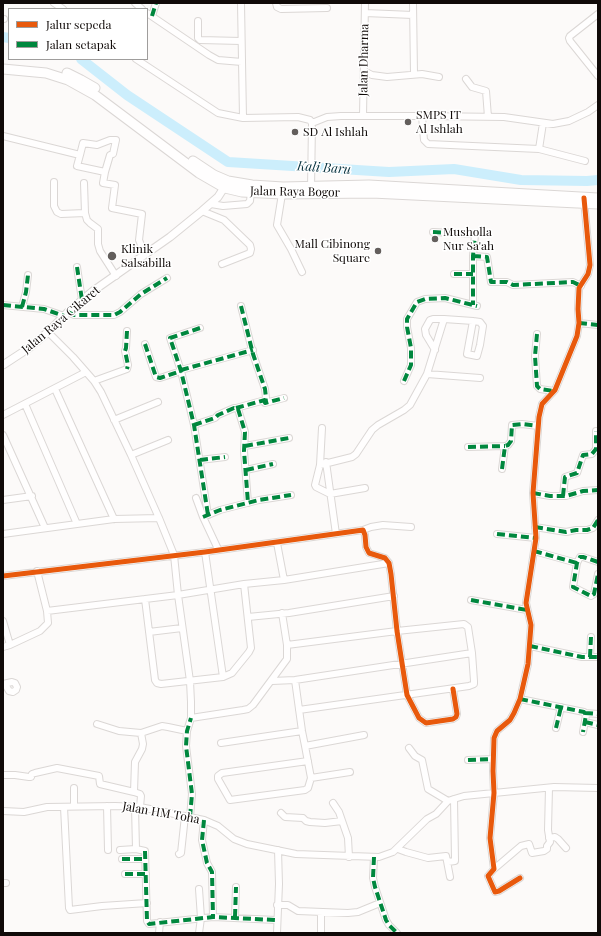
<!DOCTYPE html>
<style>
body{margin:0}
#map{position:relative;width:601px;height:936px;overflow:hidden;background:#fcfaf9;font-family:"Playfair Display",serif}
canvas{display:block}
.frame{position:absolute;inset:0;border:4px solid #100a08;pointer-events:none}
.legend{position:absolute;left:8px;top:8px;width:140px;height:52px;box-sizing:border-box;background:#fff;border:1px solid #9f9d9c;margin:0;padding:5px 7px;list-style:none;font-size:12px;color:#100a08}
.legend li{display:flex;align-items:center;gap:8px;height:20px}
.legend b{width:20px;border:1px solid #9f9d9c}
</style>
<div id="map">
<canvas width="601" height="936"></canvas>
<div class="frame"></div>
<ul class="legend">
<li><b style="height:5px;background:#e8590c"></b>Jalur sepeda</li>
<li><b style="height:5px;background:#00873e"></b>Jalan setapak</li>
</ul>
</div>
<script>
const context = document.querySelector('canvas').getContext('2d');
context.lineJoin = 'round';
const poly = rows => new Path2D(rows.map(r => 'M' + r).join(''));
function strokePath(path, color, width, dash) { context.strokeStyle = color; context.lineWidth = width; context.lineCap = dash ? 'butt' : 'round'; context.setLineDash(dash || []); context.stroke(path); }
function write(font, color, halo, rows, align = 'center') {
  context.font = font + ' "Playfair Display",serif'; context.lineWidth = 3; context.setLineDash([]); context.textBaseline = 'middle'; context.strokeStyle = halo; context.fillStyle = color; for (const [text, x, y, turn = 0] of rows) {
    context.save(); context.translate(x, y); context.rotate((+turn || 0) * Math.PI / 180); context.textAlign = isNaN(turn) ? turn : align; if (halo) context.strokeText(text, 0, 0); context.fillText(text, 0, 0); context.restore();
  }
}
strokePath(poly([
 [3,37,9,38],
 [81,59,127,95,228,162,389,172,454,169,521,180,587,181,598,180]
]), '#cceefc', 10);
const minor = poly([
 [54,3,63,9],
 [135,3,142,9],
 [241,3,243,118],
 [276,3,277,7,281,9,327,8],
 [413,3,414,74],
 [147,13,209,55,218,60,242,62],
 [365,13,413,15],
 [598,14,570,36,569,38,570,41,598,76],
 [152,16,156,3],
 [3,19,4,19],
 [198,21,198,38,200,40,241,41],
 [136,59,218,113,243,118,298,117,310,120,312,123,311,189],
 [364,71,372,75,387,77,422,74,439,77],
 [466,79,472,87,486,91,488,117],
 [363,116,365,3],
 [422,116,424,140,428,144,539,149,585,161],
 [312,123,327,117,341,116,422,116,504,117,553,124,569,121,588,112,598,105],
 [3,136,80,155,77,166,105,172,103,183,115,185,112,208,142,214,139,240,141,245,149,251],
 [539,149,543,123],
 [80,155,83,143,97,145,110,140,116,140,113,154,110,155,105,172],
 [54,182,54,206,57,212,61,214,85,213],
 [84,183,85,213,87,220,90,223,98,229,98,244,100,251,116,276],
 [282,194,277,225,291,249,302,272],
 [211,204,223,206,247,204,250,201,251,192],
 [202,211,224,220,250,245,251,249,250,253,222,264],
 [433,232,473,234,475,235,473,256,473,305],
 [473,256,487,257,491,282,507,282,513,285,573,282,581,286],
 [77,267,82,300],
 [454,274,473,274],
 [3,305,44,309,64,316],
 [241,306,253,354,265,389,266,398,265,403,284,398],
 [22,307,26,292,28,275],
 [68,312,74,315,114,315,120,312,141,294,167,278],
 [579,323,598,325],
 [200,328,170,338,181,371,194,425,208,515],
 [48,332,73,357,94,381,101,392,131,455,159,518,174,555,178,595,190,681,191,702,191,718,187,731,186,746,192,794,190,817],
 [537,334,535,356,537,386,540,389,554,391],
 [145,344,156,377,160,378,181,371],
 [435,350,426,335,425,329,430,320,433,319,444,319,473,321,480,322,483,326,480,345,477,356,467,354,473,321],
 [181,370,253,350],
 [427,374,480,378],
 [94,381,127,369,128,365,125,351,126,348,127,331],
 [404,381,411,365,411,348,407,327,407,319,417,302,425,299,445,298,477,306],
 [55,389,114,519],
 [25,404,77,524],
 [236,408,265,400],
 [3,415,86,372],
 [114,420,158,402],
 [194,425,215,418,218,415,234,408,238,409,245,432,244,451,248,503],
 [322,428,320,465,315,485,316,487,330,494,365,488],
 [3,435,45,528],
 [245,446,289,438],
 [468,447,505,446],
 [131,455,168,440],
 [200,460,225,457],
 [326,462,336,534],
 [320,465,352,457,356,454,372,430,378,425,404,410,410,405,427,374,444,319],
 [502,469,505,446,508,445,511,441,512,425,522,424,538,426],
 [246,470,273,464],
 [533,493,550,496,566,496,583,491,598,490],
 [563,496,565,477,577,473,583,455,592,454,596,449,596,431],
 [196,498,203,517,218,549],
 [3,500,32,496],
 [203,517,220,510,259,500,291,495],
 [535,527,566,532,576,530,587,530,593,528,598,520],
 [363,530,371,527,383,525,411,527],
 [3,534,114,519,159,518],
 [497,534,536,538],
 [277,543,284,580],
 [534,551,577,563],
 [205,552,223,677],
 [598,562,583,557,580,557,577,563,573,587,591,596,594,594,598,574],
 [3,576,205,552,363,530,365,535,366,547,369,553,385,558,389,563,391,574,397,631,407,695,419,718,426,723,453,719,456,717,457,714,453,689],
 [145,599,155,680,157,683,161,684,223,677,232,673,249,652,251,648,244,584],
 [471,600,527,610],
 [47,611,178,595,244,584,284,580,389,563],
 [248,617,289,613,394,596],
 [3,621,10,645],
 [149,632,182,628],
 [287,645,397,631,464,624,468,627,472,653],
 [530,646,582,657,598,657],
 [3,647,10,645,40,631,48,623,47,611,37,571],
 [590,657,591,637],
 [295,680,302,731,305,746,311,778,308,788,305,790,230,800,218,779,218,776,222,773,308,761],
 [272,681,295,680,472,653,474,681,474,684,469,686,299,710],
 [3,684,12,682,15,683,17,687,16,690,13,692,9,691,5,684],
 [520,699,584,712,586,715,583,732],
 [585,713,598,714],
 [191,718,243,710,248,709,253,705,287,659,287,645,282,613],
 [585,722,598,725],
 [97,724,119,731,141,733],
 [556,728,561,707],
 [221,743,302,731],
 [305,746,364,735],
 [409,748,415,756,422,760,428,789,448,801],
 [468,760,493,759],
 [3,775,15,775,29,777,31,777,32,774,35,773,57,768,99,776,100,784,134,792],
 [311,778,350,772],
 [74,788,74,806],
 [333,803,339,812,348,838,349,857],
 [107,806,108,850],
 [64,807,69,908,70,910,102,906,147,903],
 [135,807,136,849],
 [140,807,141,796,140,794,134,792,135,762,142,749,143,744,141,733,162,726,168,727,187,731],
 [3,811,24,812,47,807,115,806,140,807,204,820,218,826,234,839,247,844,296,854,379,857,393,852,427,819,436,814,448,801,454,799,464,796,554,787,598,788],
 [281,813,285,817,303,818,306,821,310,822,325,823,342,821],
 [204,820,202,840,207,863,212,872,213,917],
 [549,838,555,837,558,839,566,848],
 [398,849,406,852,428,858,446,856,450,877],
 [120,850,136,849,145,851,147,921,149,924,213,917,276,920],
 [179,854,181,853,185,816],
 [374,857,373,878,375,887,386,920,389,925,397,933],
 [122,859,145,859],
 [448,862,455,861,455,860,454,799],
 [494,869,521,846,529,844,532,853,544,851,547,849,547,846,550,842,548,830,549,788],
 [125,874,146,874],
 [520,878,499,891,495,892,488,876,494,869,490,838,494,793,493,771,494,738,497,731,510,720,514,713,520,699,528,664,531,625,526,603,536,538,533,493,539,417,542,404,555,390,577,336,579,323,578,309,579,288,588,274,590,265,584,200],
 [3,883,6,883],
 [199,889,201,918,199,933],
 [277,905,288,905,298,911,348,913,358,912,380,903],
 [235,917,236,887],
 [159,933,160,922],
 [277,933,279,884,278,850],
 [321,933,321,912]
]);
const major = poly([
 [3,365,29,348,48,332,68,312,93,291,170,237,202,211,218,197,227,183]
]);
const highway = poly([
 [3,69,46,73,68,80,95,95,199,173,225,188,242,192,282,194,372,193,598,204],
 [67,73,81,80,95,88],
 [193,161,214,175,228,181,252,185,283,187,369,185,598,198]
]);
strokePath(minor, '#dbd7d5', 8);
strokePath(major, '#dbd7d5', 9);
strokePath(highway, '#dbd7d5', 11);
strokePath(minor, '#fffefe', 6);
strokePath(major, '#fffefe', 7);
strokePath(highway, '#fffefe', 9);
strokePath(poly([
 [152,16,156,3],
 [433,232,473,234,475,235,473,256,473,305],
 [473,256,487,257,491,282,507,282,513,285,573,282,581,286],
 [77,267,82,300],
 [454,274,473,274],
 [3,305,44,309,64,316],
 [241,306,253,354,265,389,266,398,265,403,284,398],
 [22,307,26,292,28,275],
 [68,312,74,315,114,315,120,312,141,294,167,278],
 [579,323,598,325],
 [200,328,170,338,181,371,194,425,208,515],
 [127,331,126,348,125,351,128,365,127,369],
 [537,334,535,356,537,386,540,389,554,391],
 [145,344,156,377,160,378,181,371],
 [181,370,253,350],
 [404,381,411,365,411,348,407,327,407,319,417,302,425,299,445,298,477,306],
 [236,408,265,400],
 [194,425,215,418,218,415,234,408,238,409,245,432,244,451,248,503],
 [245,446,289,438],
 [468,447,505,446],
 [200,460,225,457],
 [502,469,505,446,508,445,511,441,512,425,522,424,538,426],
 [246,470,273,464],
 [533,493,550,496,566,496,583,491,598,490],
 [563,496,565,477,577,473,583,455,592,454,596,449,596,431],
 [203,517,220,510,259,500,291,495],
 [535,527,566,532,576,530,587,530,593,528,598,520],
 [497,534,536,538],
 [534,551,577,563],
 [598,562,583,557,580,557,577,563,573,587,591,596,594,594,598,574],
 [471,600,527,610],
 [530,646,582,657,598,657],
 [590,657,591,637],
 [520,699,584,712,586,715,583,732],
 [585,713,598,714],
 [585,722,598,725],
 [556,728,561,707],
 [468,760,493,759],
 [190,817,192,794,186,746,187,731,191,718],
 [204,820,202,840,207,863,212,872,213,917],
 [145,851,147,921,149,924,213,917,276,920],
 [374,857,373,878,375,887,386,920,389,925,397,933],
 [122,859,145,859],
 [125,874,146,874],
 [235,917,236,887]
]), '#00873e', 4, [8, 4]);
strokePath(poly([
 [3,576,205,552,363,530,365,535,366,547,369,553,385,558,389,563,391,574,397,631,407,695,419,718,426,723,453,719,456,717,457,714,453,689],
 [520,878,499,891,495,892,488,876,494,869,490,838,494,793,493,771,494,738,497,731,510,720,514,713,520,699,528,664,531,625,526,603,536,538,533,493,539,417,542,404,555,390,577,336,579,323,578,309,579,288,588,274,590,265,584,198]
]), '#e8590c', 5);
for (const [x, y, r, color] of [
 [408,122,4,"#635e5c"],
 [295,132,4,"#635e5c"],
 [435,239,4,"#635e5c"],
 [378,251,4,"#635e5c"],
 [112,256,5,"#635e5c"]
]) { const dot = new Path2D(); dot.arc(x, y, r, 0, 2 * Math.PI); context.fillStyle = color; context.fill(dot); strokePath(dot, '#fff', 1.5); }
write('12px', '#100a08', '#fff', [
 ["Jalan Dharma",364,60,-89],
 ["Jalan Raya Bogor",295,192,1],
 ["Jalan Raya Cikaret",61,320,-40],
 ["Jalan HM Toha",161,813,10]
]);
write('12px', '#100a08', '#fff', [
 ["SMPS IT",416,115],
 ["Al Ishlah",416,129],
 ["SD Al Ishlah",303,132],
 ["Musholla",443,232],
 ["Nur Sa'ah",443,246],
 ["Mall Cibinong",370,244,"right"],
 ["Square",370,258,"right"],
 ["Klinik",121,249],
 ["Salsabilla",121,263]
], 'left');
write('italic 13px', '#083340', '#fff', [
 ["Kali Baru",324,168,4]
]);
</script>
